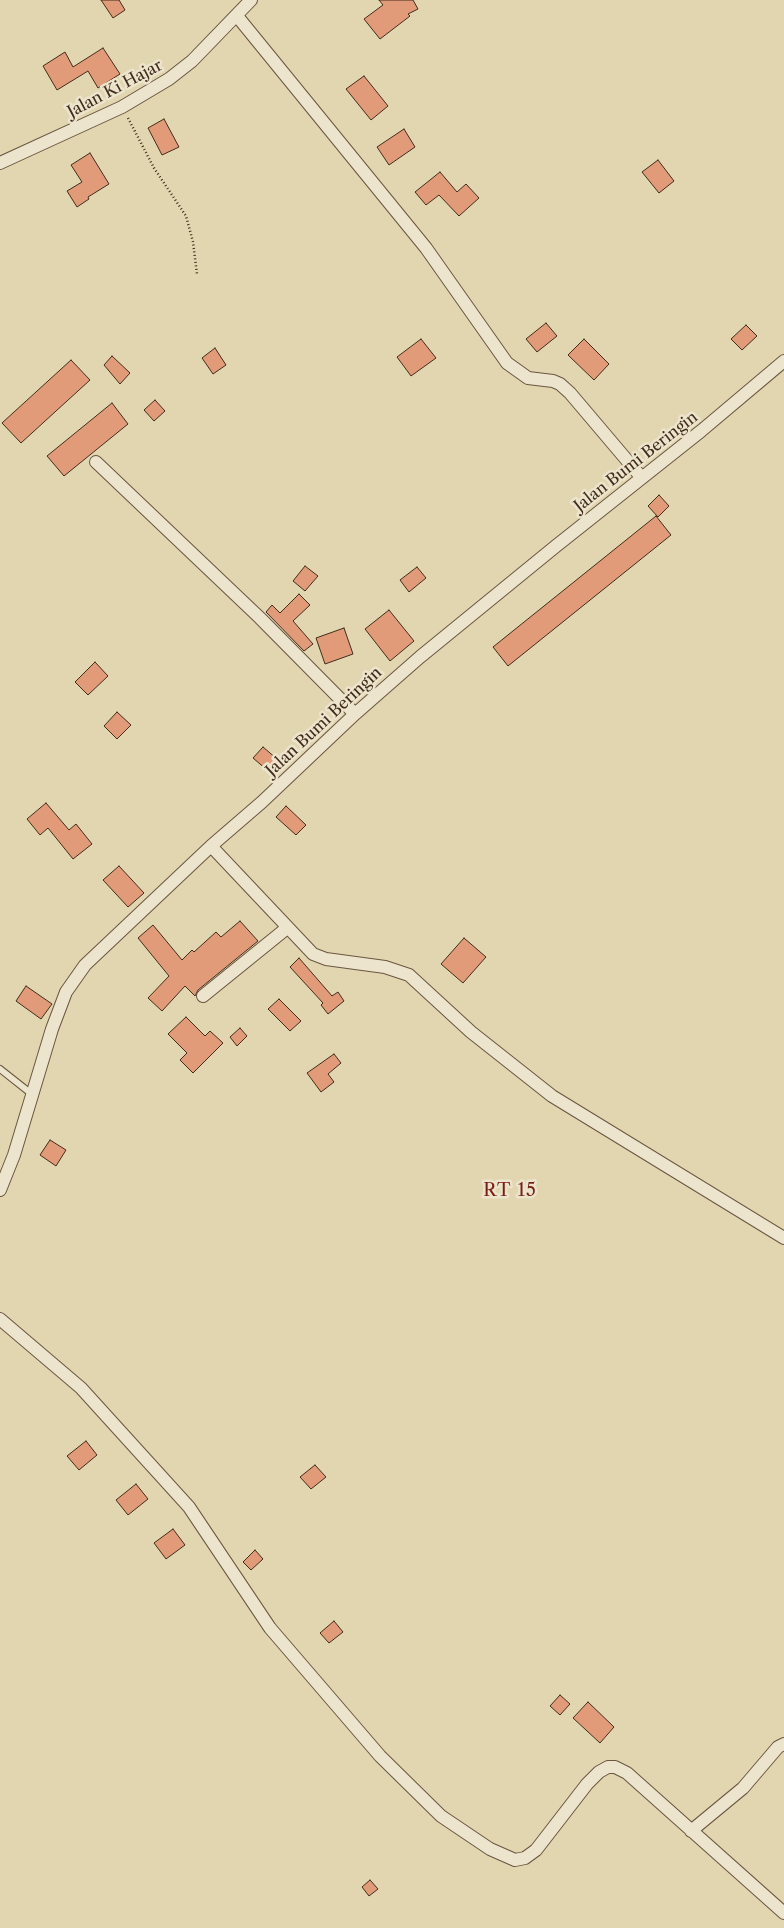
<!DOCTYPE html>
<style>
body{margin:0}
canvas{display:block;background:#e2d6b0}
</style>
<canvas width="784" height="1928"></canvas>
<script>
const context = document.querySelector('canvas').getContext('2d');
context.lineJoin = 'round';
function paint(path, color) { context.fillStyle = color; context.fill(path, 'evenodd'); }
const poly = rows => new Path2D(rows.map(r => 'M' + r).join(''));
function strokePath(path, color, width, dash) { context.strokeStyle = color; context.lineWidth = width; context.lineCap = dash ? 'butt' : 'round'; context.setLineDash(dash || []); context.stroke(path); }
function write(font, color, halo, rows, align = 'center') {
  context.font = font + ' "Libre Caslon Text",serif'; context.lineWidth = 5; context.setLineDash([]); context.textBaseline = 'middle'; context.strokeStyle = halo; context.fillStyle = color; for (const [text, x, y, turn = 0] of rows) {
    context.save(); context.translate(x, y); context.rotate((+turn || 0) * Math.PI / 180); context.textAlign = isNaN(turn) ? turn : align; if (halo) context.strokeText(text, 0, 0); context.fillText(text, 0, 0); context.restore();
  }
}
const building = poly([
 [101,0,119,0,125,10,113,18,101,0],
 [379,0,413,0,418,9,408,14,410,16,380,39,364,19,383,5,379,0],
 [103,48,120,74,98,88,88,71,57,90,43,66,65,52,73,67,103,48],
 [364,76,388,106,371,120,346,89,364,76],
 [164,119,179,147,162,155,148,128,164,119],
 [404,129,415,147,389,165,377,147,404,129],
 [90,153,109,184,88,197,89,199,77,207,67,191,82,182,71,165,90,153],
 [658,160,674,181,659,193,642,172,658,160],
 [440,172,457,192,466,184,479,198,459,216,439,195,426,205,415,192,440,172],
 [546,323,557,336,537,352,526,339,546,323],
 [746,325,757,336,742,350,731,339,746,325],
 [421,339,436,358,411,376,397,357,421,339],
 [584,339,609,364,594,380,568,355,584,339],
 [215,348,226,365,213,374,202,358,215,348],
 [112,356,130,373,120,384,104,365,112,356],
 [71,360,90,380,21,443,2,423,71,360],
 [155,400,165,411,154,421,144,410,155,400],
 [112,403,128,424,64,476,47,456,112,403],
 [659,495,669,506,658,517,648,506,659,495],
 [656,516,671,535,508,666,493,647,656,516],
 [305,566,318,576,305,591,293,581,305,566],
 [417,567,426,578,409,592,400,580,417,567],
 [299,594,310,605,293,621,313,644,304,651,266,612,272,605,280,613,299,594],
 [389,610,414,641,390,661,365,629,389,610],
 [344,628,353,654,325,664,316,638,344,628],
 [95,662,108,676,88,695,75,682,95,662],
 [117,712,131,725,117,739,104,726,117,712],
 [263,747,284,765,274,776,253,758,263,747],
 [46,803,69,830,76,824,92,844,73,859,48,828,40,835,27,819,46,803],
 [286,806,306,825,296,835,276,817,286,806],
 [119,866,144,893,128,907,103,880,119,866],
 [240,921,258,941,198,990,195,996,185,986,162,1011,148,998,169,976,138,938,153,925,182,960,192,950,194,952,216,932,221,937,240,921],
 [464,938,486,957,463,983,441,964,464,938],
 [299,958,332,996,338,992,344,1001,328,1014,321,1005,323,1003,290,967,299,958],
 [26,986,52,1004,41,1019,16,1001,26,986],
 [279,999,301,1021,290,1031,268,1009,279,999],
 [186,1017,205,1036,210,1031,223,1043,193,1073,180,1060,187,1053,168,1034,186,1017],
 [240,1028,247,1036,237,1046,230,1037,240,1028],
 [334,1054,341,1063,328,1074,334,1082,321,1092,307,1073,334,1054],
 [50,1140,66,1150,56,1166,40,1155,50,1140],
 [86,1441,97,1455,79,1470,67,1456,86,1441],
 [315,1465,326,1477,311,1489,300,1477,315,1465],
 [136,1484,148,1499,128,1515,116,1500,136,1484],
 [173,1529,185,1545,166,1559,154,1543,173,1529],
 [255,1550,263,1559,251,1570,243,1562,255,1550],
 [334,1621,343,1632,329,1643,320,1633,334,1621],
 [560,1695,570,1704,560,1715,550,1706,560,1695],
 [588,1702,614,1727,600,1743,573,1718,588,1702],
 [370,1880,378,1889,369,1896,362,1887,370,1880]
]);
paint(building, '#e19b78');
strokePath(building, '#422c1c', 1);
const service = poly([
 [0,1069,33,1095]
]);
const minor = poly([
 [237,16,426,248,507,363,528,378,553,381,560,384,570,393,642,478],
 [0,163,122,107,169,79,192,61,251,0],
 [96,462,260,618,355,714],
 [211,846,313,954,326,959,385,967,409,975,471,1032,552,1096,784,1238],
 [203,996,287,928],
 [0,1190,14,1155,52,1029,66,992,85,965,211,846,262,802,355,714,420,657,556,546,701,431,784,361],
 [0,1319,81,1388,189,1507,270,1628,380,1756,441,1816,490,1849,515,1860,525,1858,536,1850,587,1784,599,1772,608,1767,615,1767,627,1773,784,1913],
 [691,1831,743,1788,778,1747,784,1744]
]);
strokePath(service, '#6a5641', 8);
strokePath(minor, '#6a5641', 14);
strokePath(poly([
 [128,118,154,168,186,216,193,242,197,274]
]), '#422c1c', 2.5, [1, 2.5]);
strokePath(service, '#ece4cc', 6);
strokePath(minor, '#ece4cc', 12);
write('16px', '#422c1c', '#ece4cc', [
 ["Jalan Ki Hajar",115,89,-28],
 ["Jalan Bumi Beringin",636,462,-38],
 ["Jalan Bumi Beringin",324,722,-43]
]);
context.letterSpacing = '1px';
write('18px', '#7a1f14', '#ece4cc', [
 ["RT 15",510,1191]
]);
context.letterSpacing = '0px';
</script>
